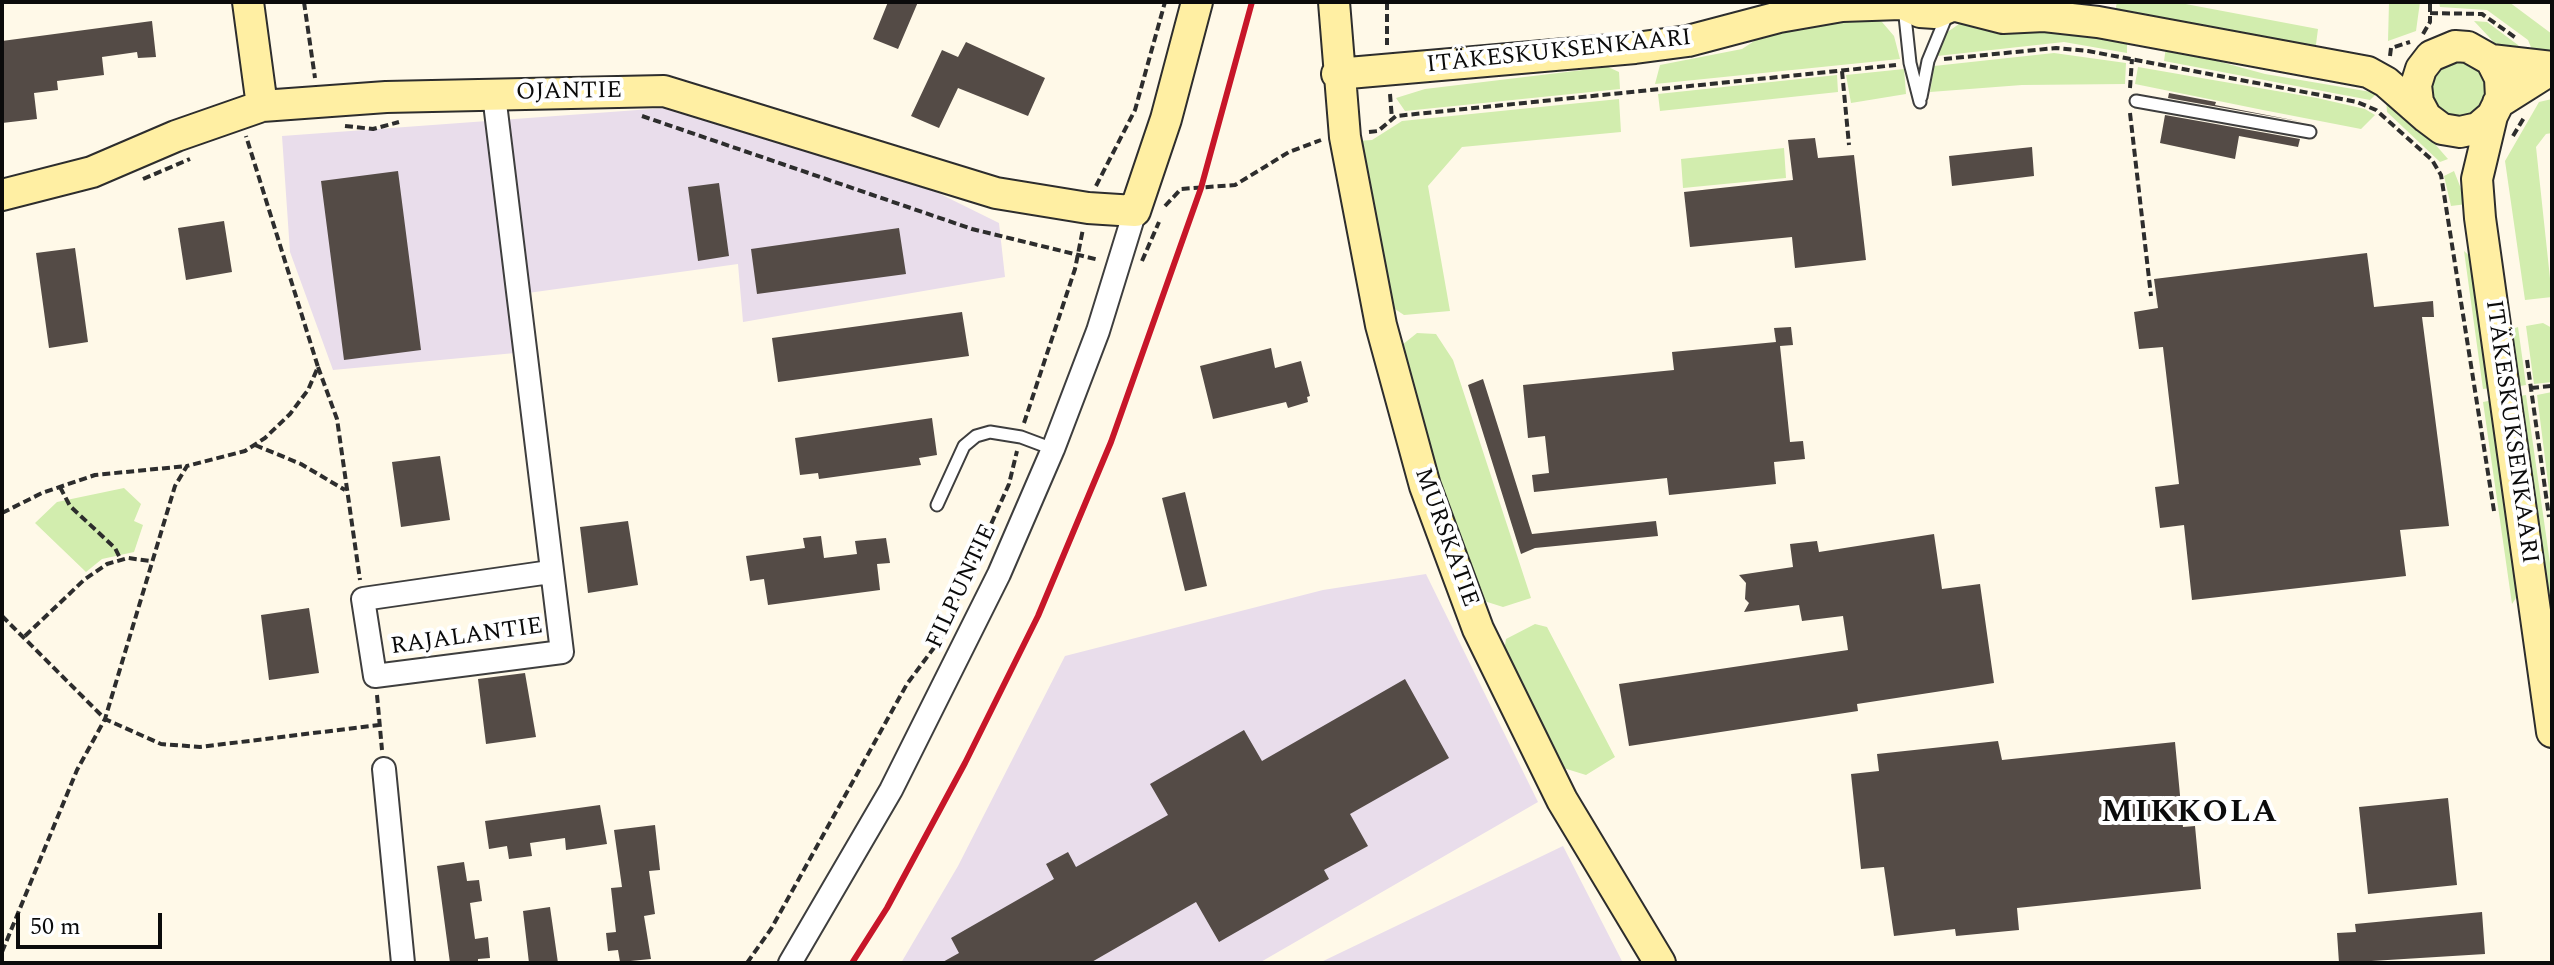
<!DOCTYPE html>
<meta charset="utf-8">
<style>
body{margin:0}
#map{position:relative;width:2554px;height:965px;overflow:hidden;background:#fff9e8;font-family:Spectral,serif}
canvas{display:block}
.frame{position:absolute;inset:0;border:4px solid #0b0b0b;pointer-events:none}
.scale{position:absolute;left:16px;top:913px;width:146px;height:36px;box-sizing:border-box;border:4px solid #0b0b0b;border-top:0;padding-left:10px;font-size:24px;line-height:28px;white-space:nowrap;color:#0b0b0b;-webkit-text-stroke:6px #fff;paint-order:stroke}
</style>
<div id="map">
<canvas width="2554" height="965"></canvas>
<div class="frame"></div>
<div class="scale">50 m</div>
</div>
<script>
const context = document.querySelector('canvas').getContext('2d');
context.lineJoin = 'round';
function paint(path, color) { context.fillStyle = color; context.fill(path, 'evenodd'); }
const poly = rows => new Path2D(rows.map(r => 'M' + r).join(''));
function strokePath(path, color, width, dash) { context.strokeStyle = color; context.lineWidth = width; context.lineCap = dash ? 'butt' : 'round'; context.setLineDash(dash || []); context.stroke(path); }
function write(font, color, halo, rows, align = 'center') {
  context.font = font + ' Spectral,serif'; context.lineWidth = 8; context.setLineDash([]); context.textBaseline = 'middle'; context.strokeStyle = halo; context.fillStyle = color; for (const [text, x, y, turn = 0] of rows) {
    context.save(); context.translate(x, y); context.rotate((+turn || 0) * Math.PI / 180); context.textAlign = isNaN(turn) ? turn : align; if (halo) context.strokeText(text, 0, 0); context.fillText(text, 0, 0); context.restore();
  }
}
paint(poly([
 [665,108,922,185,999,223,1005,277,743,322,738,264,506,296,515,353,333,370,290,252,282,136],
 [1426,574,1538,802,1259,963,901,963,958,866,1065,656,1323,590],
 [1563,846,1623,963,1319,963]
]), '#e9ddeb');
paint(poly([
 [2117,2,2175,2,2318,29,2315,52,2115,12],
 [2389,2,2420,2,2416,31,2388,41],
 [2439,2,2509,2,2552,34,2552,53,2535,57,2528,40,2487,10,2440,7],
 [1861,15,1882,22,1894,36,1900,59,1655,84,1660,65,1742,49,1765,34],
 [2474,21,2487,22,2518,45,2522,53,2503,52],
 [1985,23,2118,39,2127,44,2127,53,2064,42,1937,56,1946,33,1959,24],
 [2166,47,2265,74,2377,93,2370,100,2164,61],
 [2054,53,2126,63,2125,84,2022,85,1930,92,1934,66],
 '2430 89a29 29 0 1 1 58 0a29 29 0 1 1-58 0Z',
 [1608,67,1619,72,1620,89,1405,111,1396,98,1425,89],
 [2138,67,2317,98,2365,109,2375,115,2361,129,2263,110,2135,84],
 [1904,69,1906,94,1851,103,1846,75],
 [1837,75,1838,92,1660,111,1658,94],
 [2386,98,2406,111,2448,159,2440,162,2387,112],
 [1619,99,1621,132,1462,147,1428,186,1450,311,1404,315,1386,303,1357,141,1372,140,1402,121],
 [2552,99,2552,133,2546,134,2536,147,2552,297,2525,300,2505,161,2539,102],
 [1784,148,1786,178,1683,188,1681,159],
 [2454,171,2467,204,2451,206,2444,176],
 [2464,251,2475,261,2491,388,2483,389],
 [2543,323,2552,328,2552,382,2534,384,2526,326],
 [2518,327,2526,385,2514,387,2506,339,2512,329],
 [1417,333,1436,334,1453,360,1531,598,1503,607,1481,600,1429,461,1402,345],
 [2552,392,2552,514,2537,395],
 [2526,395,2552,577,2552,602,2542,595,2513,397],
 [2493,400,2520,592,2512,604,2483,402],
 [124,488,141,504,134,521,143,525,134,552,102,559,86,572,35,523,57,502],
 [1535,624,1547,627,1615,757,1586,775,1557,766,1503,657,1506,639]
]), '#d2edae');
paint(poly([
 [888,2,918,2,898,49,873,39],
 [152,21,156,57,138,58,137,52,102,57,104,75,57,81,58,90,34,93,37,119,2,123,2,41],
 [966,42,1045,78,1028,116,958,88,939,128,911,116,942,50,958,57],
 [2169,93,2216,102,2215,105,2303,122,2168,98],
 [2165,115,2300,139,2298,147,2239,136,2235,159,2160,143],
 [1815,138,1818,158,1854,155,1866,260,1795,268,1792,237,1690,247,1684,192,1793,180,1788,140],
 [2032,147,2034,176,1952,186,1949,156],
 [398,171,421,350,344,360,321,181],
 [719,183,729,256,698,261,688,187],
 [224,221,232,272,186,280,178,228],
 [899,228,906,274,757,294,751,249],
 [75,248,88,342,49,348,36,253],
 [2367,253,2374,307,2433,301,2434,317,2422,317,2449,526,2400,530,2406,576,2192,600,2184,525,2160,528,2155,487,2179,484,2163,347,2139,349,2134,312,2158,308,2154,279],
 [962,312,969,356,778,382,772,338],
 [1791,327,1793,345,1780,346,1790,442,1803,441,1805,459,1774,462,1776,484,1669,495,1667,478,1534,492,1532,475,1549,473,1545,436,1528,438,1523,385,1674,370,1672,352,1776,342,1774,328],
 [1271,348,1275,368,1301,361,1310,396,1307,397,1308,402,1288,408,1286,402,1213,419,1200,366],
 [1483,379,1532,534,1656,521,1658,536,1535,548,1521,554,1468,385],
 [932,418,937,455,919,458,921,465,819,479,818,473,800,475,795,438],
 [440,456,450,520,401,527,392,462],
 [1185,492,1207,586,1185,591,1162,498],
 [628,521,638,585,588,593,580,527],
 [1934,534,1942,589,1980,584,1994,683,1857,704,1858,711,1629,746,1619,684,1848,650,1843,616,1802,621,1799,605,1744,612,1749,603,1745,599,1746,583,1739,575,1793,567,1790,544,1817,541,1819,552],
 [821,536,824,558,857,554,855,541,886,538,890,563,877,564,880,590,768,605,764,579,750,581,746,556,805,548,803,538],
 [309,608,319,673,269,680,261,615],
 [525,673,536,737,486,744,478,679],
 [1405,679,1449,758,1350,814,1368,846,1324,870,1329,879,1219,942,1196,902,1090,963,941,963,959,953,951,938,1054,879,1046,864,1068,852,1076,867,1168,815,1150,784,1244,730,1262,761],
 [1998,741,2002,760,2175,742,2183,827,2195,826,2201,889,2017,908,2019,930,1956,936,1955,929,1894,936,1884,867,1861,869,1851,774,1879,771,1877,754],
 [2448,798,2457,885,2368,894,2359,807],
 [600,805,607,844,566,850,565,838,530,843,532,856,509,859,507,846,489,849,485,821],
 [655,825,660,870,649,871,655,914,644,916,651,959,620,962,618,950,608,951,606,933,616,932,611,888,622,887,614,830],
 [464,862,467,881,479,880,482,901,470,903,475,939,488,937,490,958,478,959,478,963,450,963,437,866],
 [550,907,558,963,529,963,523,911],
 [2482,912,2485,954,2339,963,2337,933,2356,932,2355,924]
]), '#544b46');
const lane = poly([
 [1904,7,1910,63,1920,102],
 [1921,97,1928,61,1947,15],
 [2136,101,2310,132],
 [937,505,964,446,976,436,990,432,1021,437,1053,449]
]);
const street = poly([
 [494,95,562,652,375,676,363,599,550,572],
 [384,769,403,963],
 [790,963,891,790,999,574,1053,449,1098,331,1135,211]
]);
const secondary = poly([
 [248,2,262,106],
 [1334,2,1345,137,1381,325,1425,486,1478,629,1562,800,1660,963],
 [1899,2,1920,12,1935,13,1961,2],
 [1956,6,2003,18,2044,16,2098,22,2368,72,2386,82,2426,117,2442,129,2460,132,2478,128,2492,116,2501,98,2500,78,2491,60,2468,47,2455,46,2431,56,2421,69,2416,85,2418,102,2426,117],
 [2491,60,2552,67],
 [1337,74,1635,48,1688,41,1779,17,1842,6,1901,4],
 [2498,103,2552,69],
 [2492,116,2477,179,2480,218,2552,732],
 [2,195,92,172,176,136,262,106,386,97,664,91,996,193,1088,208,1135,211,1166,119,1197,2]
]);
strokePath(lane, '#3e3e3e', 15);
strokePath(street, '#3e3e3e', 26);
strokePath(secondary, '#2d2d2d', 34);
strokePath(poly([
 [304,2,315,78],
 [1387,2,1387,45],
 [2430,13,2482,14,2516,38],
 [2423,34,2430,22,2430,2],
 [2390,56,2391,48,2410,42],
 [1944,59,2056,48,2088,51,2357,102,2376,110,2432,160,2441,175,2494,511],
 [1842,71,1849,145],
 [2130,88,2132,59],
 [1390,94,1392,119],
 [2130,113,2151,296],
 [642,116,972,229,1099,260],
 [345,126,373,129,399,122],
 [1369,132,1378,131,1396,116,1896,65],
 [2513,136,2525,116],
 [143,179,190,159],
 [1096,186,1135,110,1165,2],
 [1165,206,1181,189,1235,185,1289,152,1321,140],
 [1142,261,1159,222],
 [2527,360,2549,517],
 [318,367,337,419,360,580],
 [2531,388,2552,386],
 [1024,423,1075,269,1083,229],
 [255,445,301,464,345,490],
 [60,487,70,506,115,548,121,560],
 [2,513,42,493,95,475,187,466],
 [2,616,105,719,161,744,200,747,379,725],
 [25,636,85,579,107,564,128,558,150,561],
 [377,695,382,750],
 [2,952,77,770,105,719,175,486,187,466,245,451,265,438,290,414,308,390,318,367,246,136],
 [747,963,771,929,907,684,939,641,1009,484,1017,451]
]), '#2d2d2d', 4, [8, 4]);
strokePath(lane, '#fff', 11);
strokePath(street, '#fff', 22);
strokePath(secondary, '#ffefa3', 30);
strokePath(poly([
 [852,963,887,908,965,763,1038,616,1111,442,1201,188,1252,2]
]), '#c71629', 6);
write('24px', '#0b0b0b', '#fff', [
 ["ITÄKESKUKSENKAARI",1559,53,-6],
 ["OJANTIE",569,93,-1],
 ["ITÄKESKUKSENKAARI",2510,432,82],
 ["MURSKATIE",1445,538,70],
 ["FILPUNTIE",963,587,-65],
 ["RAJALANTIE",467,638,-8]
]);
context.letterSpacing = '2px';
write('bold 32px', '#0b0b0b', '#fff', [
 ["MIKKOLA",2190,815]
]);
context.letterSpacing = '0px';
</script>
